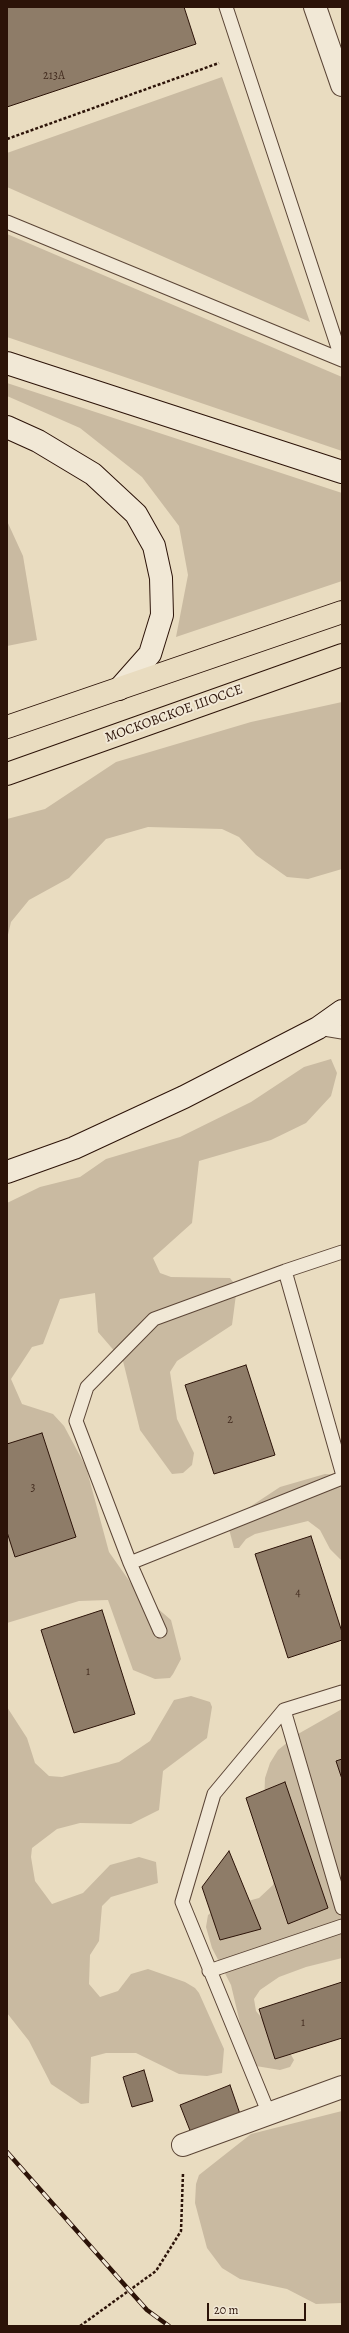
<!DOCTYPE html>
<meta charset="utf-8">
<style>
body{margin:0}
#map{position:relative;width:349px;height:2333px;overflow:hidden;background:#e9dcc0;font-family:Alegreya,serif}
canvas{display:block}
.frame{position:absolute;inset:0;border:8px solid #2c1308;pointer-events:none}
.scale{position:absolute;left:207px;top:2303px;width:99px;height:18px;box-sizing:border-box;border:2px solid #2c1308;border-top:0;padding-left:5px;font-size:12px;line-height:14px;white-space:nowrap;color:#2c1308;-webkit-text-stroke:3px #f1e8d6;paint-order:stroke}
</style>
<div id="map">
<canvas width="349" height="2333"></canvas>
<div class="frame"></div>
<div class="scale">20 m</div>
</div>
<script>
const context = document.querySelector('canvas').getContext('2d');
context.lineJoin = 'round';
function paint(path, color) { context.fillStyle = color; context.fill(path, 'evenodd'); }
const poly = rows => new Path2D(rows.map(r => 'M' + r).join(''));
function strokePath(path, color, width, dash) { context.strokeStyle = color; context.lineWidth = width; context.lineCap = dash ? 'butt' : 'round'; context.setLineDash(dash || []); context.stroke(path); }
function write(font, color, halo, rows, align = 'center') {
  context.font = font + ' Alegreya,serif'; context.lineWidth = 4; context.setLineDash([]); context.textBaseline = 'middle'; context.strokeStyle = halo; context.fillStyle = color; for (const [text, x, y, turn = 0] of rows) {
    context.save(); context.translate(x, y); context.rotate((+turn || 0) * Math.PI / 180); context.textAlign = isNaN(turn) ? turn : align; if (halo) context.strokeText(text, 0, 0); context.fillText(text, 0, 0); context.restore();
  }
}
paint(poly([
 [222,77,310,322,7,187,7,153],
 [7,234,342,377,342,451,7,337],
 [7,383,342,493,342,581,176,637,188,575,179,526,142,477,80,428,7,396],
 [7,521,23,556,37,640,7,646],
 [342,702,342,869,308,879,287,877,256,855,239,837,222,829,148,827,106,839,69,878,29,900,11,922,7,939,7,819,45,809,116,762,251,722],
 [331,1059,337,1073,331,1096,306,1123,271,1140,199,1161,192,1223,153,1258,160,1273,171,1277,230,1278,237,1287,232,1325,177,1361,170,1372,177,1419,194,1453,192,1465,183,1473,172,1474,140,1430,123,1361,98,1332,95,1293,60,1299,43,1344,32,1347,11,1379,22,1404,53,1414,64,1426,86,1467,109,1552,135,1589,171,1620,181,1659,173,1674,170,1678,155,1679,133,1670,108,1600,79,1601,7,1623,7,1203,40,1187,80,1177,106,1159,180,1137,251,1102,304,1067],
 [325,1474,342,1475,342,1561,330,1549,320,1530,308,1521,255,1534,246,1539,239,1548,234,1548,229,1529,230,1520,280,1487],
 [191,1696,210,1702,212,1707,207,1738,163,1771,159,1810,131,1824,80,1823,57,1829,32,1848,31,1857,35,1881,52,1904,83,1893,110,1865,139,1857,156,1862,158,1883,111,1897,102,1906,99,1941,90,1955,89,1984,100,1997,118,1991,131,1974,148,1969,185,1982,195,1988,199,1993,224,2049,222,2073,207,2076,179,2074,136,2053,106,2053,91,2057,89,2103,81,2104,51,2084,29,2041,7,2013,7,1707,27,1738,35,1763,49,1776,62,1777,119,1762,150,1741,174,1700],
 [342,1709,342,1958,306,1967,279,1977,260,1990,254,1999,256,2011,287,2048,294,2060,290,2067,280,2070,250,2065,231,1985,212,1948,206,1927,208,1915,215,1910,259,1898,273,1885,275,1872,264,1805,265,1778,270,1763,278,1750,298,1734],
 [342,2111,342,2303,316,2304,287,2289,240,2279,222,2268,207,2248,195,2203,196,2184,199,2175,251,2134]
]), '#c9baa1');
const building = poly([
 [7,7,184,7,196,44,7,107,7,7],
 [246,1365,275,1455,214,1474,185,1385,246,1365],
 [42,1433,76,1537,15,1557,7,1532,7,1444,42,1433],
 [311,1536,342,1632,342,1640,288,1658,255,1554,311,1536],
 [102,1610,135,1714,74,1733,41,1630,102,1610],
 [342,1759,342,1779,336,1761,342,1759],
 [285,1782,328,1908,288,1924,246,1798,285,1782],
 [229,1851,261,1929,220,1940,202,1887,229,1851],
 [342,1982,342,2038,275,2059,259,2009,342,1982],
 [144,2070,153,2101,132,2107,123,2077,144,2070],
 [230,2085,240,2114,191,2133,180,2105,230,2085]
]);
paint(building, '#8e7c68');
strokePath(building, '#2c1308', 1);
const lane = poly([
 [226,7,342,360],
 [7,222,342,360],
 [318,1028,342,1032],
 [342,1252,285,1271,154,1319,87,1387,76,1421,130,1563,342,1478],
 [285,1271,342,1472],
 [130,1563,160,1631],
 [284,1710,342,1908],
 [209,1971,342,1926],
 [269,2114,182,1902,214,1794,284,1710,342,1692]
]);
const street = poly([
 [315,7,342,85],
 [183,2145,342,2087]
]);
const secondary = poly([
 [7,363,342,472],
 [7,427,38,441,93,474,136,514,154,546,161,578,162,615,150,654,119,689],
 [7,1172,74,1148,184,1097,318,1028,342,1011]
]);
const primary = poly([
 [7,727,342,612],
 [7,774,342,655]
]);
strokePath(lane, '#5b4536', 15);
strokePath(street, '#5b4536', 24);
strokePath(secondary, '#2c1308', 24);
strokePath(primary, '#2c1308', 24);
strokePath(poly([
 [7,139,219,63],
 [80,2326,156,2271,181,2231,183,2173]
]), '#2c1308', 2.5, [3, 2]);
strokePath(lane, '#f1e8d6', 13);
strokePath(street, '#f1e8d6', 22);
strokePath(secondary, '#f1e8d6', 22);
strokePath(primary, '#e9dcc0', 22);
const rail = poly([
 [7,2152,130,2291,147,2310,169,2326]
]);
strokePath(rail, '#2c1308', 4.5);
strokePath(rail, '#f1e8d6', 3, [9]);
write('12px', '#442d20', null, [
 ["213А",54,76],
 ["2",230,1420],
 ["3",33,1488],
 ["4",298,1593],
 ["1",88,1672],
 ["1",303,2023]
]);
write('14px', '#2c1308', '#f1e8d6', [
 ["МОСКОВСКОЕ ШОССЕ",174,714,-20]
]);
</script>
